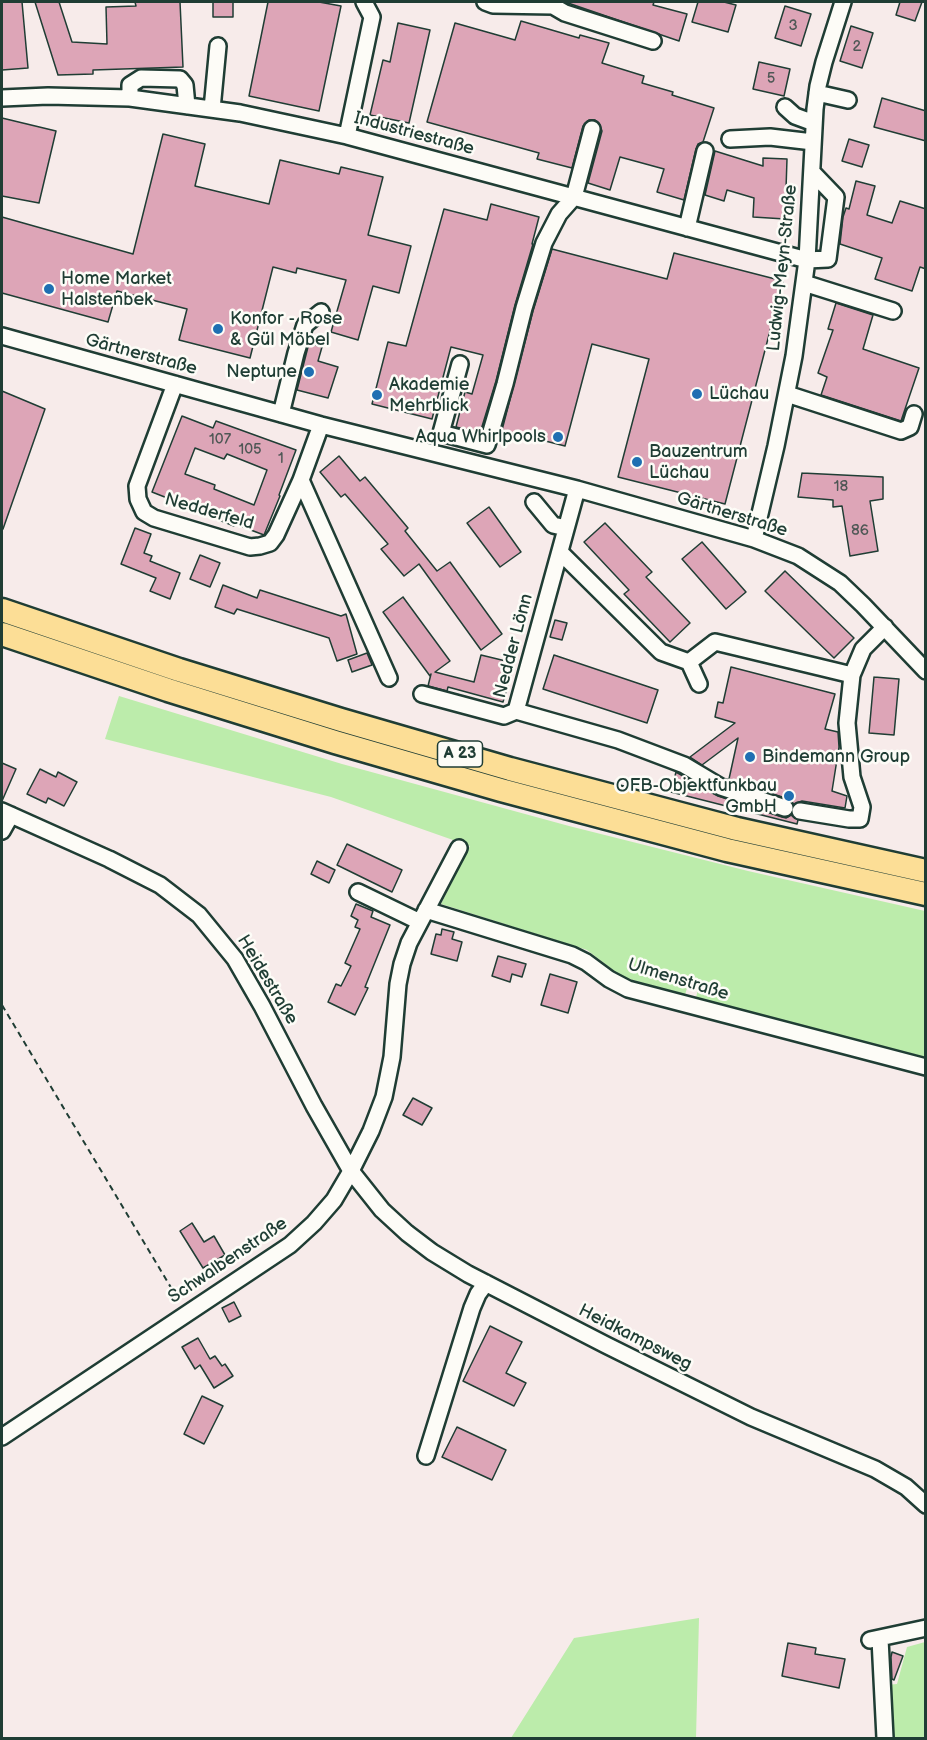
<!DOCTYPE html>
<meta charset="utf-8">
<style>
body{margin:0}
#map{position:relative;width:927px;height:1740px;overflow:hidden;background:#f7ebea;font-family:"Balsamiq Sans",sans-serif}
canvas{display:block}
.frame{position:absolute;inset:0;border:3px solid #1f3d34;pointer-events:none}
</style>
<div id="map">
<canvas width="927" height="1740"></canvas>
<div class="frame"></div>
</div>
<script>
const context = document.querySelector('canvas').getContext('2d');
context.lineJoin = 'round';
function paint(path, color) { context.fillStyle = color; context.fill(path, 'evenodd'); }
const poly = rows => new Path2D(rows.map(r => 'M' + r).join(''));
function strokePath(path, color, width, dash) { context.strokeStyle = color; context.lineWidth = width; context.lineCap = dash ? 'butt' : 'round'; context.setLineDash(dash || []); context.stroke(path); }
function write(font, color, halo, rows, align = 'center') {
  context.font = font + ' "Balsamiq Sans",sans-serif'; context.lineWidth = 5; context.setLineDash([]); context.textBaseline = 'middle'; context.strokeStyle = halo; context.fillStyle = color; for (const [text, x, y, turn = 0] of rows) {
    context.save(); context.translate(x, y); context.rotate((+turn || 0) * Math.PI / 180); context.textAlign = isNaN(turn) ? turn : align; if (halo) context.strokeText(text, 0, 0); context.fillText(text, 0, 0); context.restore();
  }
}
paint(poly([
 [119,696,342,764,569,826,748,871,925,911,925,1057,696,998,699,984,689,981,685,995,622,977,587,950,441,904,470,846,331,797,105,739],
 [699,1618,696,1738,511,1738,574,1638],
 [925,1642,925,1738,890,1738,886,1685,897,1684,907,1647]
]), '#bcecab');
const building = poly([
 [2,2,22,2,28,68,2,70,2,2],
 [35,2,59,2,72,42,107,44,106,7,136,6,135,2,180,2,183,67,93,70,93,74,58,75,35,2],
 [213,2,233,2,233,17,213,17,213,2],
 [268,2,319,2,341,6,319,111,249,96,268,2],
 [565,2,654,2,653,5,687,14,679,41,565,2],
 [698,2,724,2,736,5,728,32,692,22,698,2],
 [900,2,922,2,915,21,896,15,900,2],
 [785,6,811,14,801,46,775,38,785,6],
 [521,21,579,38,580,35,609,43,602,63,644,76,642,83,673,92,672,95,714,108,703,142,698,144,696,149,684,200,657,192,664,169,620,157,610,190,588,183,602,131,599,123,595,120,589,120,583,126,572,168,537,159,539,153,427,122,455,23,515,40,521,21],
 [398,23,430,30,409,123,370,115,383,60,390,62,398,23],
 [851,26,873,33,862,68,840,61,851,26],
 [759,62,790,69,784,96,753,89,759,62],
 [882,98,926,111,926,141,874,127,882,98],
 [2,118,56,131,39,203,2,196,2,118],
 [163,134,205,144,195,186,269,204,280,160,339,174,341,167,383,177,368,235,411,246,399,293,373,286,358,340,331,332,346,280,297,268,296,273,273,267,250,358,179,340,187,309,117,291,108,322,2,293,2,217,133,254,163,134],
 [849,139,869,145,862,167,842,161,849,139],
 [715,151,763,166,763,158,787,159,785,219,753,217,754,198,727,190,724,201,705,195,715,151],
 [856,181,875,186,867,215,892,223,900,201,926,209,926,269,920,267,912,291,875,279,882,258,840,244,843,217,846,208,849,209,856,181],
 [491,204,539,217,532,244,533,244,515,305,496,381,480,433,456,427,465,392,472,394,483,355,451,347,432,419,372,404,388,342,406,346,444,209,487,220,491,204],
 [552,249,667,279,674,253,783,281,725,504,618,477,649,359,592,344,565,446,502,430,533,311,552,249],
 [836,303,873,315,863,349,919,368,901,421,821,395,827,377,818,373,833,330,828,329,836,303],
 [309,343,322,347,318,361,338,367,328,398,297,390,309,343],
 [2,391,45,409,3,529,2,528,2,391],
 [182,416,213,428,216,421,296,450,279,495,280,496,264,535,235,524,234,526,184,506,185,505,152,492,182,416],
 [195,448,224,459,227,454,267,470,254,505,214,489,215,485,185,474,195,448],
 [339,456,360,481,365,477,408,528,405,531,437,571,450,562,502,634,481,650,419,564,404,576,381,549,388,544,345,494,341,497,320,472,339,456],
 [802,473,883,477,883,499,870,501,878,551,850,556,842,506,833,507,833,500,798,497,802,473],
 [489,507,521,552,500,567,467,523,489,507],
 [605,523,652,572,646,577,690,623,670,642,624,594,629,590,584,542,605,523],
 [135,528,151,534,144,553,152,556,150,561,180,573,170,599,150,591,156,578,121,564,135,528],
 [702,542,746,592,726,609,682,559,702,542],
 [200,555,220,563,210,587,190,579,200,555],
 [785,571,854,638,834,658,765,591,785,571],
 [223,585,257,598,260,590,341,616,346,614,357,654,337,661,329,638,237,609,234,614,215,607,223,585],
 [403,597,450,661,435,672,474,682,481,655,514,663,503,702,448,687,447,691,428,686,431,674,430,676,383,612,403,597],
 [555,620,567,623,562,640,550,637,555,620],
 [367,653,372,665,352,672,348,660,367,653],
 [554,655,658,690,647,723,543,689,554,655],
 [731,667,835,694,825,729,838,732,839,747,832,791,847,796,845,808,802,801,794,804,788,799,729,779,738,738,702,765,690,757,735,723,715,717,718,702,723,703,731,667],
 [874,677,899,679,894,735,869,733,874,677],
 [2,763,16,769,2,801,2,763],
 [40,769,56,777,58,772,77,782,64,806,48,798,46,803,27,794,40,769],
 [676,772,693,782,692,784,701,787,718,796,782,817,786,818,791,815,798,820,797,824,671,792,676,772],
 [347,844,402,870,392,892,337,865,347,844],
 [317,861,335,870,329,883,311,874,317,861],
 [356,904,373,911,371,917,390,925,365,987,368,988,355,1015,328,1002,336,984,341,986,351,966,345,963,360,929,355,927,358,920,351,916,356,904],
 [442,929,454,932,452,939,462,942,457,961,431,954,436,934,441,935,442,929],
 [498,956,526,964,522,977,512,974,510,982,492,976,498,956],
 [550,974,577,982,568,1013,541,1005,550,974],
 [413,1098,432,1108,422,1125,403,1115,413,1098],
 [192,1223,204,1242,214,1236,225,1255,203,1268,180,1231,192,1223],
 [234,1302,241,1316,229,1322,222,1308,234,1302],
 [490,1326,522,1342,506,1373,526,1383,514,1406,463,1381,490,1326],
 [198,1338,210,1359,215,1356,222,1366,225,1364,233,1376,214,1388,200,1365,195,1369,182,1347,198,1338],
 [202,1396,223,1406,204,1444,184,1434,202,1396],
 [457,1427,506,1450,492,1480,442,1457,457,1427],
 [788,1643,816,1648,815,1654,845,1659,839,1688,782,1676,788,1643],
 [892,1652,903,1656,894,1680,892,1679,891,1657,892,1652]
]);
paint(building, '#dda5b7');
strokePath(building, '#1f3d34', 1.5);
const minor = poly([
 [485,2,493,5,553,6,565,13,653,41],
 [817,93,848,100],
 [2,98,48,96,130,98,240,113,347,136,807,260,828,259,836,197,812,172],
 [130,98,130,85,141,78,180,79,185,85,187,106],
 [785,107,795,116,814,123],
 [212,109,218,46],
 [347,136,372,17,364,2],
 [730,139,770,137,813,142],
 [687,228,705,151],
 [804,283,893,311],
 [2,336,321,425,577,489,754,539,798,556,840,583,863,605,926,671],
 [460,364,441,433,487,445,505,384,524,308,544,243,559,214,574,197,592,129],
 [175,384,137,486,138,499,144,512,154,518,250,547,260,546,270,543,276,535,301,480,321,425],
 [787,394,901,431,910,427,914,414],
 [281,414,296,353,305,325,321,312],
 [301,480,389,678],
 [577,489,516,711,618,740,684,765,721,787,785,808],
 [534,502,553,525,566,528],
 [754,539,776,446,794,356,807,260,815,109,818,86,824,62,843,2],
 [560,552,661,652,689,662],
 [699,684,689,662,715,642,852,675,863,649,885,627],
 [422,694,504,716,516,711],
 [2,811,109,859,160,885,199,915,235,959,262,1006,314,1106,351,1171,382,1210,407,1233,432,1252,468,1274,606,1345,751,1417,875,1469,906,1487,926,1505],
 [800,811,849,819,860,819,862,807,852,777,847,723,852,675],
 [2,831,11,815],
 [358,892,420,922],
 [426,910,572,955,586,962,609,979,628,989,926,1067],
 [2,1437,290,1245,314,1223,334,1200,351,1171,371,1131,384,1097,392,1057,398,984,402,964,409,943,459,848],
 [426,1456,472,1308,478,1294,486,1283],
 [880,1639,885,1738],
 [870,1640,926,1628]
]);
const highway = poly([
 [2,610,179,670,341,720,510,769,737,829,926,871],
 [2,634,168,690,335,742,501,790,727,850,926,894]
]);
strokePath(minor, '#1f3d34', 20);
strokePath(highway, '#1f3d34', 27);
strokePath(poly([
 [2,1005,179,1301]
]), '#1f3d34', 2, [6, 4.5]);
strokePath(minor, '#fdfcf7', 15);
strokePath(highway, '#fcde96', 22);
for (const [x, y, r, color] of [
 [49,289,6,"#1f6fb2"],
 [218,329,6,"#1f6fb2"],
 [309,372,6,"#1f6fb2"],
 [697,394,6,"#1f6fb2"],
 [377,395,6,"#1f6fb2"],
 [558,437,6,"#1f6fb2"],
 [637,462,6,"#1f6fb2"],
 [750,757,6,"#1f6fb2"],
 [789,796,6,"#1f6fb2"]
]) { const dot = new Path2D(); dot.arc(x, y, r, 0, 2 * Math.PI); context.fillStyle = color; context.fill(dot); strokePath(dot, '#fdfcf7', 2); }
write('15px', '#4e5755', null, [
 ["3",793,26],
 ["2",857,47],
 ["5",771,79],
 ["107",220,440],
 ["105",250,450],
 ["1",281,459],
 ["18",841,487],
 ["86",860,531]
]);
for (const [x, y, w] of [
 [460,754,45]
]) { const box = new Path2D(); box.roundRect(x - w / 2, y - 13, w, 26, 4.5); context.fillStyle = '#fdfcf7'; context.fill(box); strokePath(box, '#1f3d34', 1.5); }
write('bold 16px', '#1f3d34', null, [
 ["A 23",460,754]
]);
write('18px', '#1f3d34', '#fdfcf7', [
 ["Industriestraße",414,134,15],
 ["Ludwig-Meyn-Straße",783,268,-84],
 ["Gärtnerstraße",141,355,15],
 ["Nedderfeld",209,512,16],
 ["Gärtnerstraße",732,515,17],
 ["Nedder Lönn",514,646,-75],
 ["Heidestraße",267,980,59],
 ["Ulmenstraße",678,980,17],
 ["Schwalbenstraße",228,1261,-34],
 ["Heidkampsweg",635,1338,27]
]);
write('18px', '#1f3d34', '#fdfcf7', [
 ["Home Market",61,279],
 ["Halstenbek",61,300],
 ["Konfor - Rose",230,319],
 ["& Gül Möbel",230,340],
 ["Neptune",297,372,"right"],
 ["Akademie",389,385],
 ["Mehrblick",389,406],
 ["Lüchau",709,394],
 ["Aqua Whirlpools",546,437,"right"],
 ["Bauzentrum",649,452],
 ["Lüchau",649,473],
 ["Bindemann Group",762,757],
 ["OFB-Objektfunkbau",777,786,"right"],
 ["GmbH",777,807,"right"]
], 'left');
</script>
